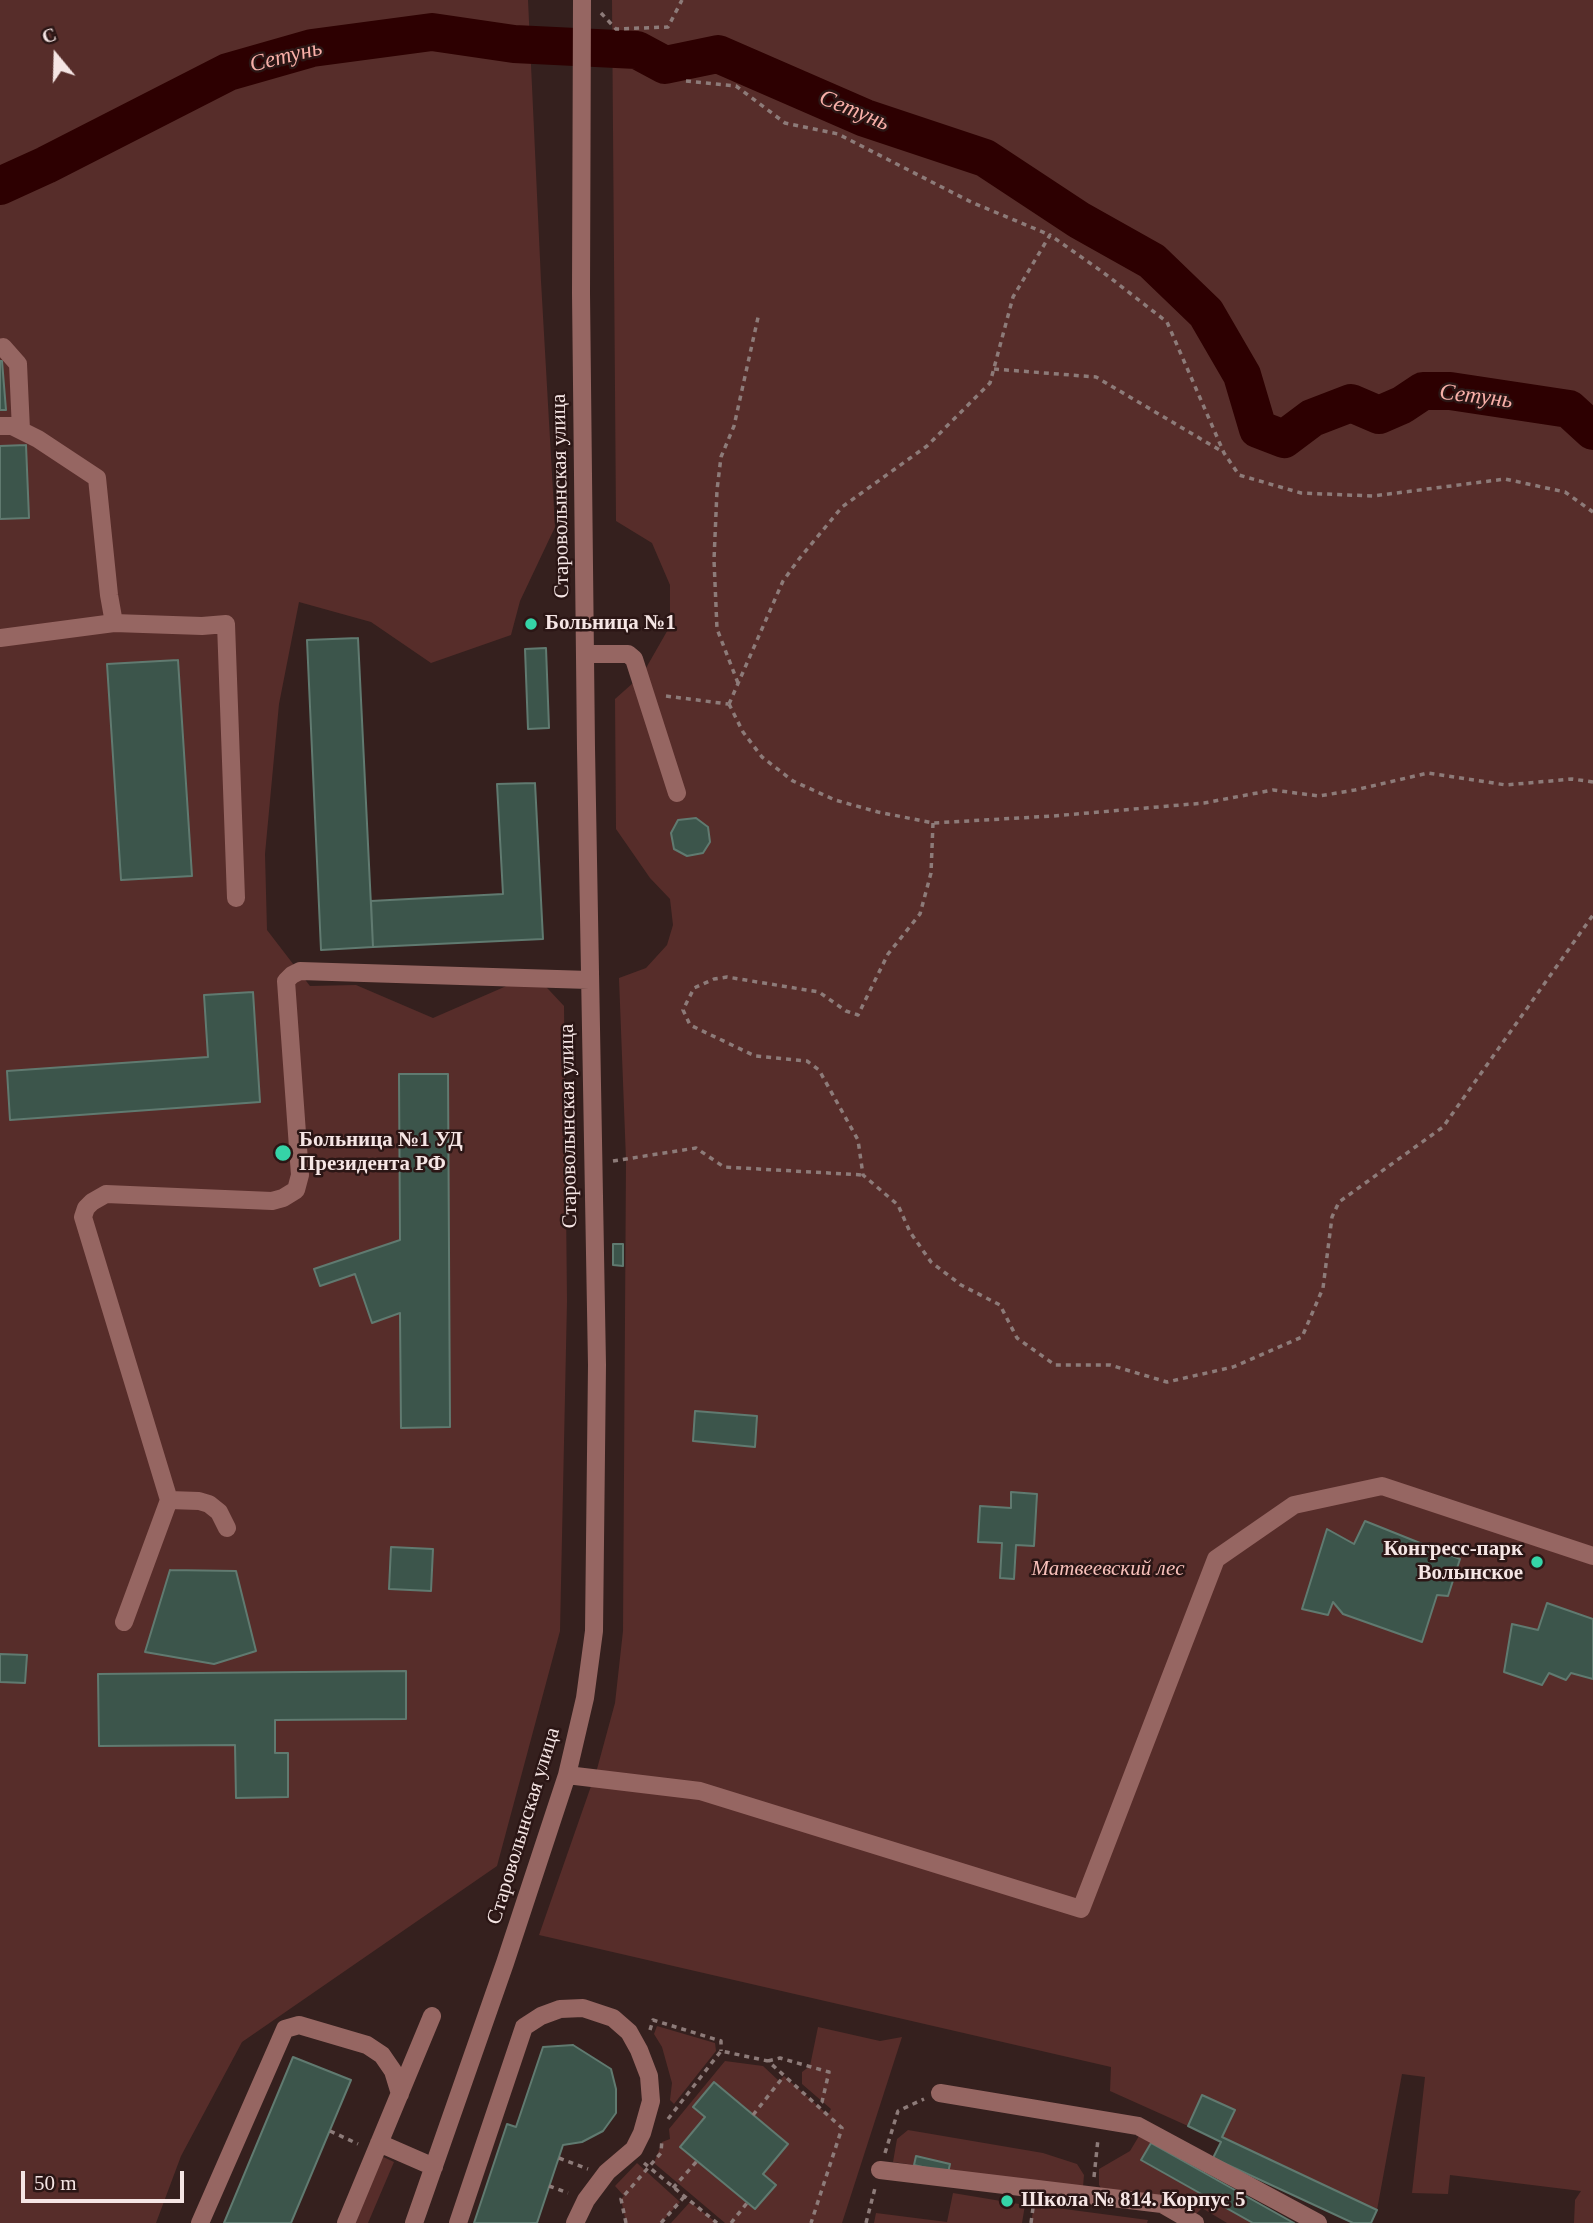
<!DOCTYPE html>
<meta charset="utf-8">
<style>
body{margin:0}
#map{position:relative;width:1593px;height:2223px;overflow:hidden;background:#35201e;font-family:Georgia,serif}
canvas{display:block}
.north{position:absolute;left:21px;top:21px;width:70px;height:70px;-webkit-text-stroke:5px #2b1615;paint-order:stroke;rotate:341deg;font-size:19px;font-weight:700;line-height:28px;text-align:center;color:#f5e5e4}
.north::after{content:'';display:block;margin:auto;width:24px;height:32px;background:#f5e5e4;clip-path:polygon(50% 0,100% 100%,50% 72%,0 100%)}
.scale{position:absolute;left:21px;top:2171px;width:163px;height:32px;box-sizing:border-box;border:4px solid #f5e5e4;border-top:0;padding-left:9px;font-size:21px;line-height:24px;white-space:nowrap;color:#f5e5e4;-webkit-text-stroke:5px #2b1615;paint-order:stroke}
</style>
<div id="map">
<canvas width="1593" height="2223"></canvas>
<div class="north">С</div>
<div class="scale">50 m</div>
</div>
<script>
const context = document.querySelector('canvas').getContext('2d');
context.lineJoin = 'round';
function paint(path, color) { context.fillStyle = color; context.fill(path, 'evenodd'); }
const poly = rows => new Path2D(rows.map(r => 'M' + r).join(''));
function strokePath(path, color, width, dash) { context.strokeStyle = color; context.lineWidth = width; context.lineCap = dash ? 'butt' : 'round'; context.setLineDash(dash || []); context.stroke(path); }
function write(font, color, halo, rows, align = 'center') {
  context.font = font + ' Georgia,serif'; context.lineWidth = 5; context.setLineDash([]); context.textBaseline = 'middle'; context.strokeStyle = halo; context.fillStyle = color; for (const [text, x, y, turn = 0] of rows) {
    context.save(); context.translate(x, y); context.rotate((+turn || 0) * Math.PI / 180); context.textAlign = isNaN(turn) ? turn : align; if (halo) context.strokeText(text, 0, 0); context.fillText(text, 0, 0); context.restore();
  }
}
paint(poly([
 [0,0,528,0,541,281,555,527,520,601,511,635,431,663,371,622,299,602,279,704,265,854,267,930,310,986,356,985,433,1018,534,974,564,1006,567,1301,560,1631,497,1866,242,2042,181,2156,156,2223,0,2223],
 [612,0,1593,0,1593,2223,1574,2223,1575,2200,1581,2191,1450,2175,1448,2194,1412,2193,1425,2077,1402,2074,1377,2210,1222,2137,1234,2110,1203,2095,1188,2126,1110,2091,1111,2067,539,1935,597,1769,615,1703,623,1631,626,1160,619,978,646,968,667,945,673,925,670,899,650,878,616,829,615,699,642,675,670,626,670,585,652,543,616,521],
 [657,2026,715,2043,716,2051,674,2104,670,2100,672,2083,662,2047,654,2034],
 [818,2027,880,2041,902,2037,842,2223,725,2223,654,2163,662,2142,670,2139,669,2129,725,2061,763,2066,779,2081,784,2076,828,2115,831,2109,802,2084,802,2072,810,2066],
 [714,2082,788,2144,763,2174,775,2185,755,2209,681,2147,705,2117],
 [908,2130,1043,2153,1077,2164,1084,2175,1083,2187,948,2173,950,2164,916,2156,914,2165,893,2162,897,2139],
 [1139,2136,1151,2143,1142,2160,1253,2223,1227,2223,1202,2208,1190,2220,1107,2197,1099,2185,1099,2169,1130,2151],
 [375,2153,394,2162,368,2223,346,2223],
 [637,2163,680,2202,661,2223,626,2223,621,2199,624,2196,615,2186],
 [953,2193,1025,2205,1022,2223,874,2223,876,2213,947,2222],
 [690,2202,717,2223,671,2223],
 [1034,2205,1148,2220,1147,2223,1031,2223]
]), '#572d2a');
strokePath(poly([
 [0,186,46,165,228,72,312,48,432,32,514,44,637,50,665,65,718,54,865,118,985,158,1079,220,1152,261,1206,313,1242,375,1258,429,1284,439,1312,418,1351,403,1379,415,1402,405,1423,391,1450,391,1569,409,1593,431]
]), '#2d0001', 38);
const building = poly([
 [0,361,2,361,6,410,0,410,0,361],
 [26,445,29,518,0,519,0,446,26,445],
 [358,638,373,947,321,950,307,640,358,638],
 [546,648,549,728,528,729,525,649,546,648],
 [178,660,192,876,121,880,107,664,178,660],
 [535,783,543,939,373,947,371,901,503,894,497,784,535,783],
 [696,818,708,827,710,842,703,853,687,856,674,849,671,833,678,820,696,818],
 [253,992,260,1102,10,1120,7,1071,208,1057,204,995,253,992],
 [399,1074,448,1074,450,1427,401,1428,400,1313,372,1323,355,1274,320,1286,314,1269,400,1240,399,1074],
 [613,1244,623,1244,623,1266,613,1265,613,1244],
 [695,1411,757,1416,755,1447,693,1441,695,1411],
 [1011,1492,1037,1494,1034,1546,1016,1545,1014,1579,1000,1578,1002,1543,978,1542,980,1506,1011,1508,1011,1492],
 [1365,1521,1460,1559,1448,1596,1437,1595,1422,1642,1343,1614,1333,1602,1328,1615,1302,1609,1327,1529,1354,1544,1365,1521],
 [391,1547,433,1549,431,1591,389,1589,391,1547],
 [170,1570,236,1571,256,1651,214,1664,145,1652,170,1570],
 [1547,1603,1593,1619,1593,1679,1571,1673,1566,1680,1549,1673,1542,1685,1504,1672,1512,1624,1538,1630,1547,1603],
 [0,1654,27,1655,25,1683,0,1682,0,1654],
 [406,1671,406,1719,275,1720,275,1753,288,1753,288,1797,236,1798,235,1745,99,1746,98,1674,406,1671],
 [573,2045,611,2069,616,2089,616,2113,603,2131,582,2142,563,2145,537,2223,474,2223,507,2124,516,2127,543,2047,573,2045],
 [293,2057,351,2080,291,2223,224,2223,293,2057],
 [714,2082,788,2144,763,2174,776,2185,755,2209,680,2147,705,2117,693,2107,714,2082],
 [1202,2095,1235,2110,1222,2137,1377,2210,1371,2223,1353,2223,1213,2158,1221,2142,1188,2126,1202,2095],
 [1151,2143,1294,2223,1253,2223,1141,2160,1151,2143],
 [916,2156,950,2164,948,2173,914,2165,916,2156]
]);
paint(building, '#3c554b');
strokePath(building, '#607a70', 2);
strokePath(poly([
 [601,13,616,29,668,27,682,0],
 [686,81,736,86,785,123,838,134,971,202,1050,235],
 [994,369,1096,377,1223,452],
 [738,683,717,629,714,560,717,490,721,457,734,426,759,313],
 [666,696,728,704],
 [729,704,783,581,799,559,842,507,927,446,990,383,1013,297,1050,235,1104,273,1167,322,1224,453,1239,475,1301,493,1373,496,1505,479,1565,492,1593,512],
 [729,704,743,732,762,757,793,781,835,800,878,812,933,823,1053,816,1204,803,1273,790,1319,796,1355,790,1428,773,1506,785,1572,779,1593,782],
 [933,823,931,873,920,914,888,954,858,1015,846,1011,819,992,727,977,714,979,694,988,683,1010,690,1025,755,1056,807,1061,819,1070,858,1140,863,1175,898,1205,910,1232,931,1262,961,1285,1000,1305,1017,1338,1055,1365,1110,1365,1167,1382,1233,1367,1302,1337,1323,1288,1332,1217,1339,1202,1443,1127,1593,915],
 [613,1161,696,1148,724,1167,863,1175],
 [650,2030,653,2020,721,2041,721,2051],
 [768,2061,780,2058,829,2072,822,2102,818,2106],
 [753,2115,784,2076],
 [668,2119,721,2051,768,2061,842,2128,811,2223],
 [330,2131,358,2144],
 [885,2153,898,2111,924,2099],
 [559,2158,588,2169],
 [644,2163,717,2223],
 [1094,2177,1098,2139],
 [549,2186,568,2193],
 [673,2188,697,2161],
 [626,2223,621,2199,661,2153,662,2139],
 [661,2223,684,2197],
 [731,2223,747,2203],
 [866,2223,875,2188],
 [1031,2223,1033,2208]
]), '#8d7b79', 3.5, [5, 5]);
strokePath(poly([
 [0,348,3,347,18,364,21,430],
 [0,426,12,426,38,439,97,478,109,595,114,623,202,626,226,624,236,898],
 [0,638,114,623],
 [585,654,628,654,634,659,677,793],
 [169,1500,199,1501,209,1504,219,1512,227,1528],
 [124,1622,169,1500,83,1217,86,1208,92,1202,106,1194,272,1201,283,1198,296,1190,300,1175,286,981,292,975,300,971,589,980],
 [567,1775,700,1791,1081,1909,1216,1559,1294,1505,1382,1486,1593,1556],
 [940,2093,1138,2126,1318,2223],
 [379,2143,434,2167],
 [880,2170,1162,2204,1195,2223],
 [200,2223,285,2029,299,2025,367,2045,382,2055,393,2071,400,2094],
 [346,2223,432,2016],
 [414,2223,505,1963,567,1775,585,1698,594,1631,597,1365,586,748,581,293,582,0],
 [458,2223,524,2027,541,2016,560,2009,583,2008,613,2018,629,2032,639,2050,649,2076,651,2101,642,2133,634,2149,607,2172,586,2200,575,2223]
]), '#966662', 18);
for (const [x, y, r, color] of [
 [531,624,7,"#35d4a7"],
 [283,1153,9,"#35d4a7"],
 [1537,1562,7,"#35d4a7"],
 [1007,2201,7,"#35d4a7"]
]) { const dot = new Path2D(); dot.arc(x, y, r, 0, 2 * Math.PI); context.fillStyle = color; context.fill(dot); strokePath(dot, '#2b1615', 2.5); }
write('21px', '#f5e5e4', '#2b1615', [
 ["Староволынская улица",561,496,-91],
 ["Староволынская улица",569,1126,-91],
 ["Староволынская улица",524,1826,-73]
]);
write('bold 21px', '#f5e5e4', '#2b1615', [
 ["Больница №1",545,624],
 ["Больница №1 УД",299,1141],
 ["Президента РФ",299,1165],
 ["Конгресс-парк",1523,1550,"right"],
 ["Волынское",1523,1574,"right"],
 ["Школа № 814. Корпус 5",1021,2201]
], 'left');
write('italic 21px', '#f8c0ba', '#2b1615', [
 ["Матвеевский лес",1108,1569]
]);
write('italic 23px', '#f8afa8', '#2b1615', [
 ["Сетунь",286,57,-14],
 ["Сетунь",854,111,22],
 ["Сетунь",1476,397,7]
]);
</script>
